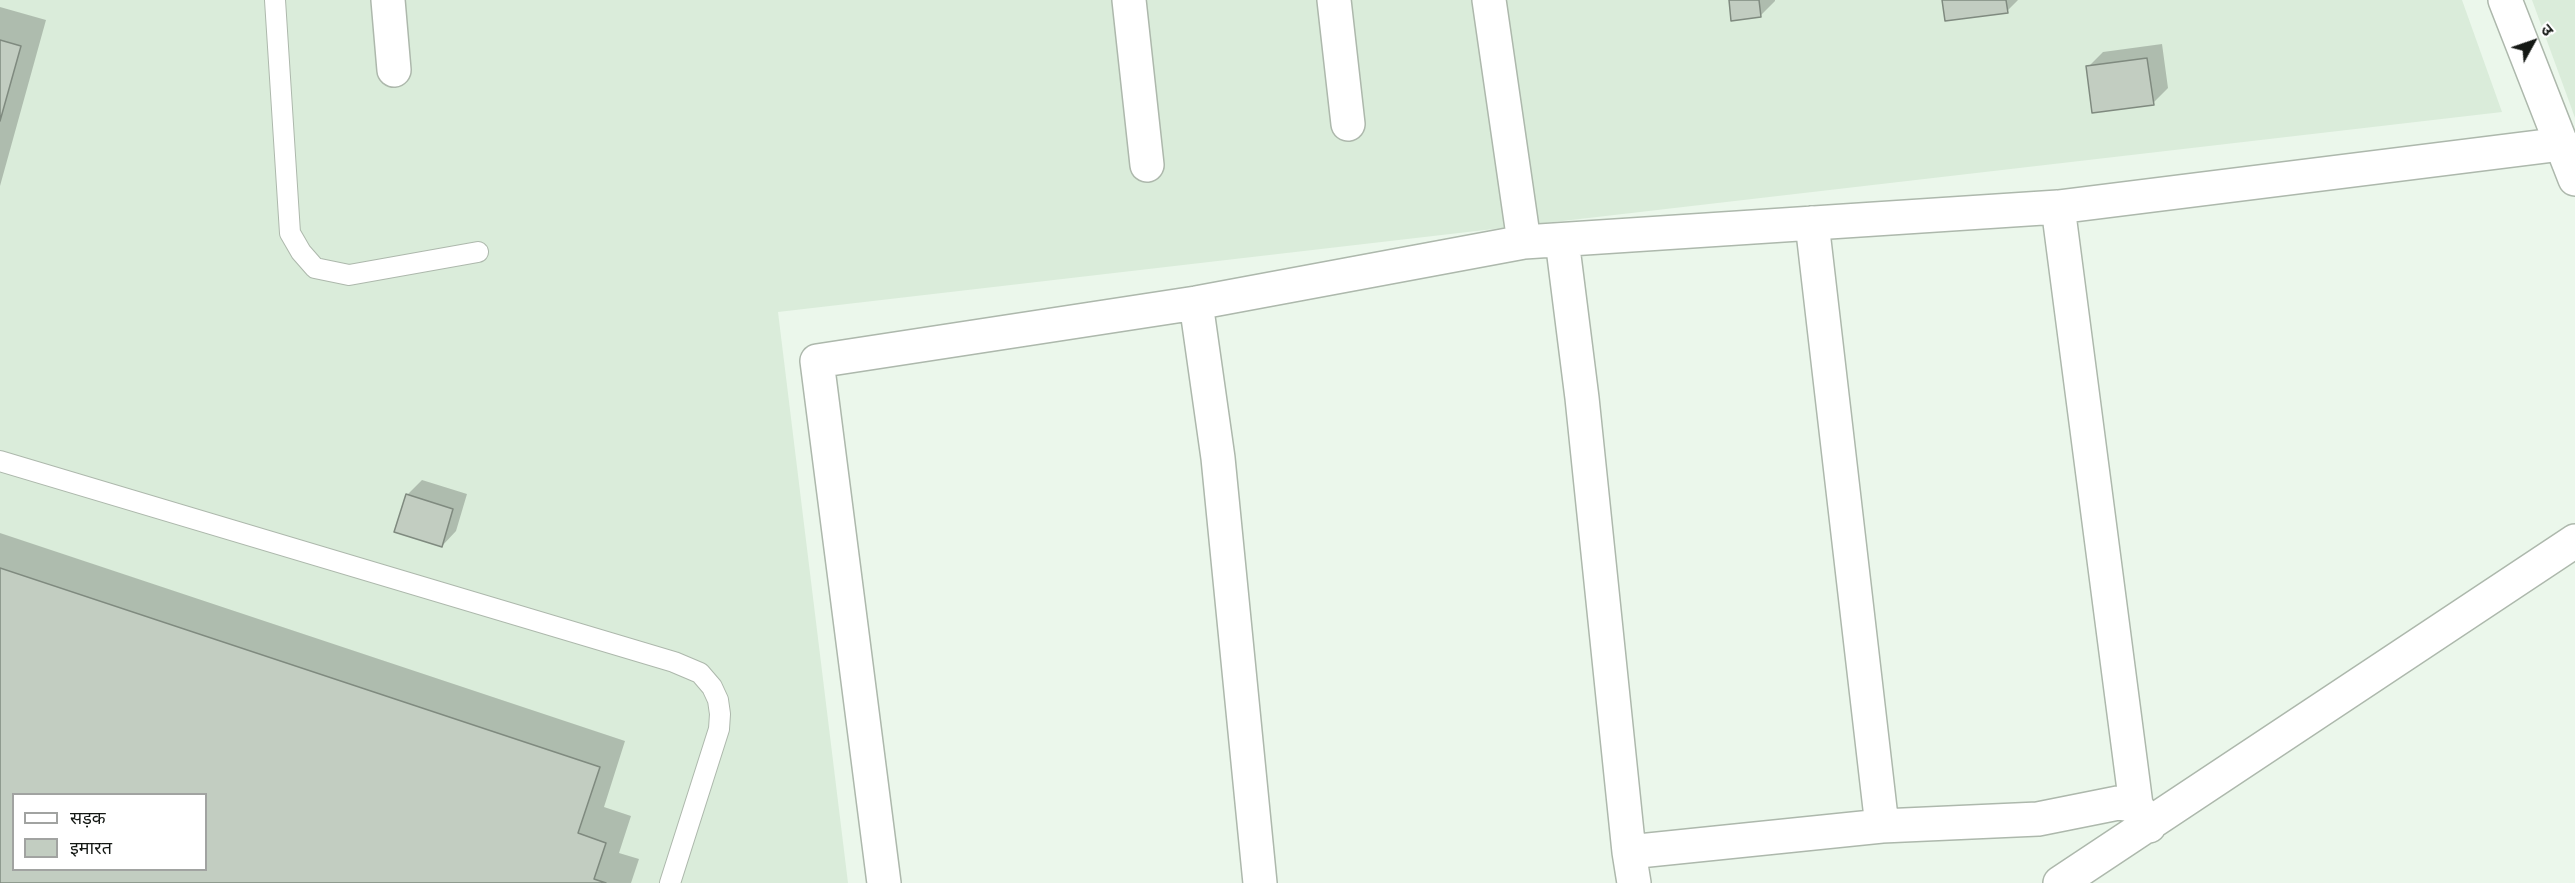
<!DOCTYPE html>
<meta charset="utf-8">
<style>
body{margin:0}
#map{position:relative;width:2575px;height:883px;overflow:hidden;background:#ebf7eb;font-family:Spectral,"Noto Sans Devanagari",serif}
canvas{display:block}
.legend{position:absolute;left:12px;top:793px;width:195px;height:78px;box-sizing:border-box;background:#fff;border:2px solid #a1a3a1;margin:0;padding:8px 10px;list-style:none;font-size:18px;color:#141814}
.legend li{display:flex;align-items:center;gap:12px;height:30px}
.legend b{width:30px;border:2px solid #a1a3a1}
.north{position:absolute;left:2503px;top:12px;width:60px;height:60px;-webkit-text-stroke:4px #fff;paint-order:stroke;rotate:50deg;font-size:16px;font-weight:700;line-height:24px;text-align:center;color:#141814}
.north::after{content:'';display:block;margin:auto;width:21px;height:27px;background:#141814;clip-path:polygon(50% 0,100% 100%,50% 72%,0 100%)}
</style>
<div id="map">
<canvas width="2575" height="883"></canvas>
<ul class="legend">
<li><b style="height:8px;background:#fff"></b>सड़क</li>
<li><b style="height:16px;background:#c2cdc1"></b>इमारत</li>
</ul>
<div class="north">उ</div>
</div>
<script>
const context = document.querySelector('canvas').getContext('2d');
context.lineJoin = 'round';
function paint(path, color) { context.fillStyle = color; context.fill(path, 'evenodd'); }
const poly = rows => new Path2D(rows.map(r => 'M' + r).join(''));
function strokePath(path, color, width, dash) { context.strokeStyle = color; context.lineWidth = width; context.lineCap = dash ? 'butt' : 'round'; context.setLineDash(dash || []); context.stroke(path); }
paint(poly([
 [0,0,2462,0,2502,112,778,312,848,883,0,883],
 [14,794,206,794,206,870,14,870],
 [2532,0,2575,0,2575,118,2570,104]
]), '#daecda');
paint(poly([
 [1730,0,1775,0,1775,1,1760,16],
 [1944,0,2018,0,2007,11],
 [0,7,46,20,0,186],
 [2162,44,2168,88,2153,103,2088,67,2103,52],
 [422,480,467,494,456,531,442,546,407,495],
 [0,533,625,741,604,807,631,816,619,853,639,859,631,883,0,883],
 [14,794,206,794,206,870,14,870]
]), '#0003');
const building = poly([
 [1729,0,1759,0,1761,17,1731,21,1729,0],
 [1942,0,2006,0,2008,13,1945,21,1942,0],
 [0,40,21,46,0,121,0,40],
 [2147,58,2154,105,2092,113,2086,66,2147,58],
 [406,494,453,509,442,547,394,532,406,494],
 [0,568,600,767,578,833,606,843,594,879,606,883,0,883,0,568],
 [14,794,206,794,206,870,14,870,14,794]
]);
paint(building, '#c2cdc1');
strokePath(building, '#7f8a7f', 1.5);
const lane = poly([
 [275,0,290,233,301,252,315,268,349,275,478,252],
 [0,461,674,662,700,673,712,687,718,700,720,714,719,729,670,883]
]);
const street = poly([
 [388,0,394,70],
 [1129,0,1147,165],
 [1334,0,1348,124],
 [1489,0,1524,242],
 [2058,207,2136,805],
 [1812,223,1882,826,2038,819,2118,803,2136,805,2149,826],
 [1562,240,1582,398,1629,852,1634,883],
 [1196,303,1218,458,1260,883],
 [1629,852,1882,826],
 [884,883,817,361,1196,303,1524,242,2058,207,2562,144],
 [2060,883,2575,541]
]);
const secondary = poly([
 [2505,0,2575,179]
]);
strokePath(lane, '#adb8ac', 22);
strokePath(street, '#adb8ac', 36);
strokePath(secondary, '#adb8ac', 36);
strokePath(lane, '#fff', 20);
strokePath(street, '#fff', 33);
strokePath(secondary, '#fff', 33);
</script>
